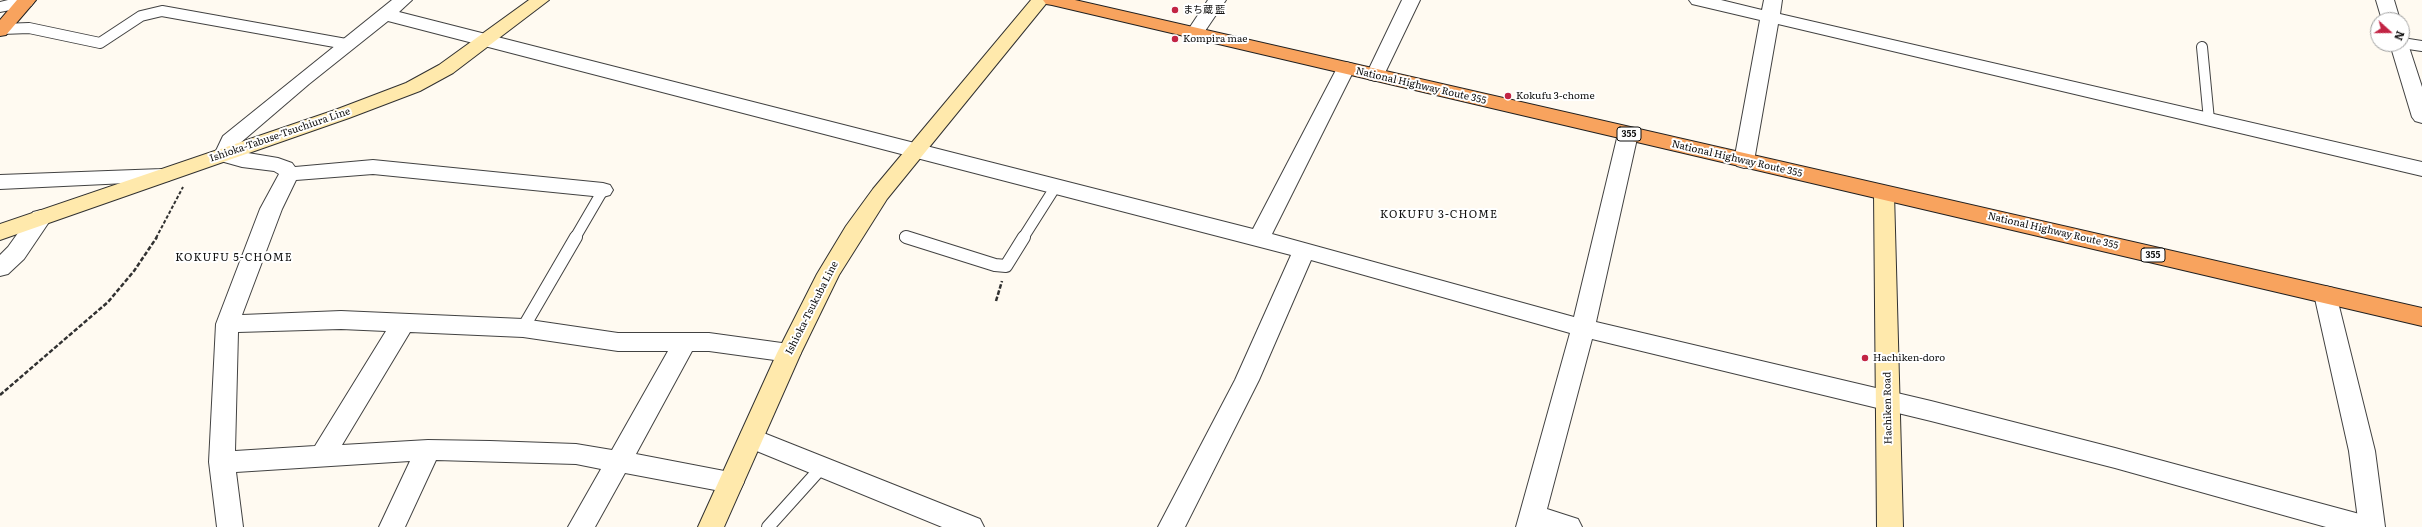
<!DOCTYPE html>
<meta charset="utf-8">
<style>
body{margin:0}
#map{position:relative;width:2422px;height:527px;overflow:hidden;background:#fffaf1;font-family:Literata,serif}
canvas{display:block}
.north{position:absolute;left:2370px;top:12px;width:40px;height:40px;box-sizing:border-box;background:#fff;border:1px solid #9f9f9f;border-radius:50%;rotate:111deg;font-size:11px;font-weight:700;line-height:16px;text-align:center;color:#0f0f0f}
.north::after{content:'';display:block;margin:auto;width:14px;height:18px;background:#c22444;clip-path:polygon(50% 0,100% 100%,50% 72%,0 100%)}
</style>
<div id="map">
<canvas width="2422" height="527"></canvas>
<div class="north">N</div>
</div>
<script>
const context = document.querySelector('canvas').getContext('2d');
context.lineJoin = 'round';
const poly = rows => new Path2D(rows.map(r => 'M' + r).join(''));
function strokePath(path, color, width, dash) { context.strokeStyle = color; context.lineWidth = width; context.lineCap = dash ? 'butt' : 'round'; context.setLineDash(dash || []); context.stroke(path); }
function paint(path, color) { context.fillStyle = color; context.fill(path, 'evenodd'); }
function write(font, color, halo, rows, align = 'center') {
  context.font = font + ' Literata,"Noto Sans JP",serif'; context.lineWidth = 4; context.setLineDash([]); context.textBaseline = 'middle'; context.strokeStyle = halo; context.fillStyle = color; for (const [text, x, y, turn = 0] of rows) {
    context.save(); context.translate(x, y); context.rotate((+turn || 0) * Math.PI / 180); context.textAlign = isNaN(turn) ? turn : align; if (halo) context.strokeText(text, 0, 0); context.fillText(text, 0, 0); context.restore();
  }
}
const serviceFar1 = poly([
 [2,29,29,28,100,43,141,16,162,11,346,44],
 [2402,43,2422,46],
 [2202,47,2209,120],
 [905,237,909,238],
 [575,238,603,190],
 [1023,238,1056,186]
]);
const service = poly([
 [906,237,995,265,1006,266,1024,237],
 [523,328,576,237],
 [768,527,822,467]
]);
const minor = poly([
 [8,0,33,0,34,2,31,6,0,12,0,2,8,0],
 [392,0,412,0,399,12,1253,229,1337,68,1339,64,1346,62,1353,64,1355,68,1272,234,1574,317,1618,134,1621,129,1628,128,1635,129,1638,134,1596,322,1931,401,2115,448,2367,516,2376,519,2380,527,2326,527,2115,468,1931,421,1592,339,1547,509,1578,519,1582,527,1516,527,1570,333,1311,260,1259,380,1185,527,1158,527,1235,380,1291,255,388,21,309,84,239,144,236,151,278,158,292,163,295,167,373,160,603,183,610,185,613,190,610,195,603,197,373,174,296,180,282,209,242,315,341,311,523,319,618,333,709,333,789,344,797,347,801,353,797,359,789,362,709,351,692,351,636,454,740,474,744,482,740,490,731,493,625,473,595,527,568,527,601,469,576,464,436,460,405,527,379,527,410,461,236,472,243,527,217,527,209,462,216,324,260,209,279,174,274,171,242,167,217,160,214,155,223,136,392,0],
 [341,329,386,331,315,446,235,451,238,332,341,329],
 [410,332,523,337,618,351,668,351,612,450,576,444,490,441,428,440,342,445,410,332],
 [1208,0,1226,0,1201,37,1189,37,1186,33,1208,0],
 [1689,0,1721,0,1762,10,1764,0,1782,0,1780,14,2422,162,2422,176,1778,24,1754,161,1751,166,1744,168,1737,166,1734,161,1760,20,1692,4,1689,0],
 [162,169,169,171,172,176,169,181,0,189,0,175,162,169],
 [41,210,49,212,52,217,49,222,24,259,8,274,0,276,0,255,8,247,33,212,41,210],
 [751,428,980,519,984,527,942,527,742,445,739,438,742,431,751,428]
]);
const tertiary = poly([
 [1402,0,1420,0,1384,75,1382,79,1375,81,1368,79,1366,75,1402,0],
 [2376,0,2394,0,2400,20,2382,20,2376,0],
 [2402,39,2408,44,2422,87,2422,123,2415,121,2412,117,2390,44,2402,44,2402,39],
 [2325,286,2333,288,2336,294,2375,451,2385,527,2359,527,2349,451,2314,294,2317,288,2325,286]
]);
const secondary = poly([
 [529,0,549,0,453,73,420,91,349,118,0,240,0,224,335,110,406,83,439,65,529,0],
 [1031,0,1049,0,887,199,839,275,801,353,724,527,698,527,777,353,817,274,846,226,873,189,1031,0],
 [1884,186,1891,188,1894,193,1903,527,1877,527,1874,193,1877,188,1884,186]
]);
const trunk = poly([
 [17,0,36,0,6,35,0,36,0,20,17,0],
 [1043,0,1075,0,2422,308,2422,326,1052,5,1046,4,1043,0]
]);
strokePath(serviceFar1, '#424242', 12);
strokePath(service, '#424242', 14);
strokePath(minor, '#424242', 2);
strokePath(tertiary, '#424242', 2);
strokePath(secondary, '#313131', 2);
strokePath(trunk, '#202020', 2);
strokePath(poly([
 [156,238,183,187]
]), '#313131', 2, [3.5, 2]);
strokePath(poly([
 [996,301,1002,281],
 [0,395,108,302,134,271,157,237]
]), '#313131', 2.5, [4.5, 2]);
strokePath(serviceFar1, '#fff', 10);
strokePath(service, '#fff', 12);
paint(minor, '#fff');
paint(tertiary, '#fff');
paint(secondary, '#ffe9ac');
paint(trunk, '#f8a35e');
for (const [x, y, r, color] of [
 [1175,10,4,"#c22444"],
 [1175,39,4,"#c22444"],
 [1508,96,4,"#c22444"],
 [1865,358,4,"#c22444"]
]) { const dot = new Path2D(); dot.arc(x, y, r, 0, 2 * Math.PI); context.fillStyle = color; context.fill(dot); strokePath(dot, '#fff', 1.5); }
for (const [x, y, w] of [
 [1629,134,24],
 [2153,255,24]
]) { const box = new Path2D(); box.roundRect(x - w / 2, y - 7, w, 14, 3); context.fillStyle = '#fff'; context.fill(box); strokePath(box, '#0f0f0f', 1); }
write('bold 9px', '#0f0f0f', null, [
 ["355",1629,134],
 ["355",2153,255]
]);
write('10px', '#0f0f0f', '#fff', [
 ["まち蔵 藍",1183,10],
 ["Kompira mae",1183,39],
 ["Kokufu 3-chome",1516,96],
 ["Hachiken-doro",1873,358]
], 'left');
write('10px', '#0f0f0f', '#fff', [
 ["National Highway Route 355",1421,86,13],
 ["Ishioka-Tabuse-Tsuchiura Line",280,135,-19],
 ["National Highway Route 355",1737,159,13],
 ["National Highway Route 355",2053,231,13],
 ["Ishioka-Tsukuba Line",812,308,-63],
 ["Hachiken Road",1888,408,-91]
]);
context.letterSpacing = '1px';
write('11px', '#0f0f0f', '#fff', [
 ["KOKUFU 3-CHOME",1439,215],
 ["KOKUFU 5-CHOME",234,258]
]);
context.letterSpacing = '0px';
</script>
